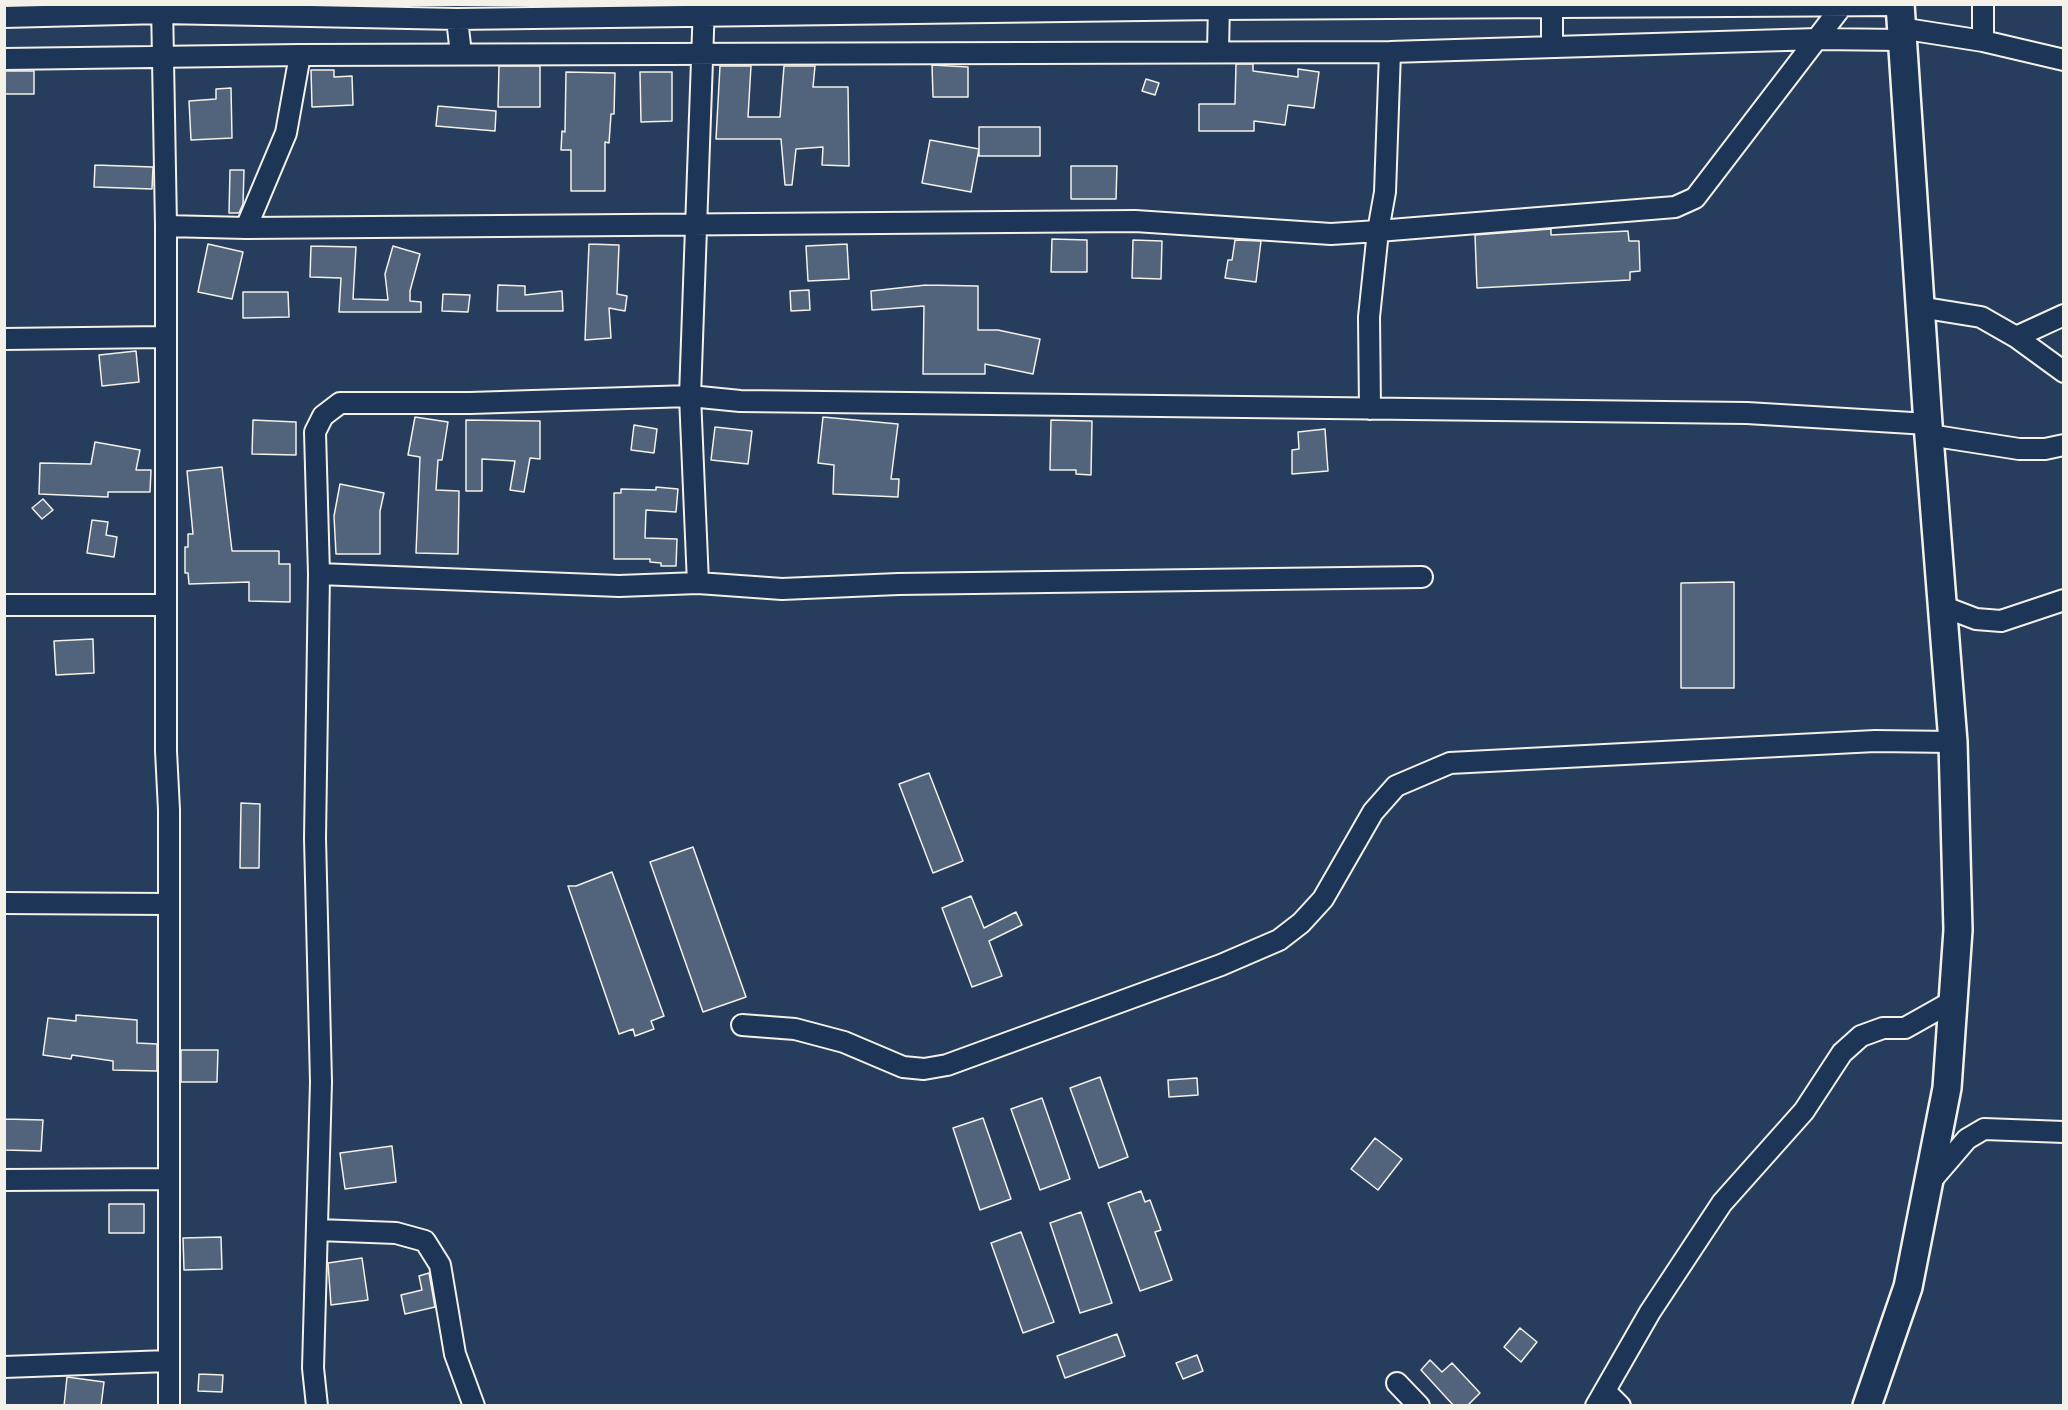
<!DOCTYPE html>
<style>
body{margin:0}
#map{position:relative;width:2068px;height:1410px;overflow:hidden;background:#263d5d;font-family:"Architects Daughter",sans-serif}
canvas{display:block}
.frame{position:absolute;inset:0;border:6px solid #f4f1e8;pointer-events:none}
</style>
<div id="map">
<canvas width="2068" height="1410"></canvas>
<div class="frame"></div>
</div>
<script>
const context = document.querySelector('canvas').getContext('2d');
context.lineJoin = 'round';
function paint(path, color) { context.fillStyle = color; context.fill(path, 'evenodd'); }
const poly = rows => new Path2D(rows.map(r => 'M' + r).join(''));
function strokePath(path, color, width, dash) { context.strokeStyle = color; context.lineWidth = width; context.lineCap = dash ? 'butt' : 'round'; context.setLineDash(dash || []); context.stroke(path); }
const building = poly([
 [1236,64,1253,64,1253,71,1298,77,1298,69,1319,72,1314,108,1288,105,1285,125,1254,121,1254,131,1199,131,1199,104,1235,104,1236,64],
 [932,65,968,67,968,97,933,97,932,65],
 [499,66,540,66,540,107,498,107,499,66],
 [720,66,751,66,748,117,780,117,784,66,815,66,813,87,848,87,849,166,822,165,823,147,796,149,792,185,785,185,781,139,716,139,720,66],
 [311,70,334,70,334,77,352,76,353,105,312,107,311,70],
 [4,71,34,71,34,94,4,94,4,71],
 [566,72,615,73,614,114,611,114,609,143,605,142,605,191,571,191,571,150,561,150,562,131,565,132,566,72],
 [640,72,672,72,672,121,641,122,640,72],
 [1146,79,1159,83,1155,95,1142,91,1146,79],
 [231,88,232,138,191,140,189,101,216,99,216,89,231,88],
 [438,106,496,111,495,131,436,126,438,106],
 [979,127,1040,127,1040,156,979,156,979,127],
 [930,140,979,149,971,192,922,183,930,140],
 [95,165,153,167,152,189,94,187,95,165],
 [1071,166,1117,166,1116,199,1071,199,1071,166],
 [230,170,244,170,243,204,239,213,229,213,230,170],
 [1551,229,1551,235,1628,231,1629,241,1639,241,1640,271,1630,272,1630,280,1477,288,1475,235,1551,229],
 [1052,239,1087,240,1087,272,1051,272,1052,239],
 [1133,240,1162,241,1161,279,1132,278,1133,240],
 [1235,240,1261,241,1256,282,1225,278,1228,260,1232,260,1235,240],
 [208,244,243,252,232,299,198,292,208,244],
 [589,244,619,245,617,294,627,296,625,311,609,308,611,338,585,340,589,244],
 [847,244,849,279,808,281,806,246,847,244],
 [311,246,356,247,353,299,388,300,385,274,393,246,420,254,410,291,410,301,421,302,421,312,339,312,341,278,310,277,311,246],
 [498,285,525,286,525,295,562,291,563,311,497,311,498,285],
 [926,285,978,286,978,330,998,330,1040,339,1033,374,985,364,985,374,923,374,924,306,872,310,871,291,926,285],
 [809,290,810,310,791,311,790,291,809,290],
 [243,292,288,292,289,317,243,318,243,292],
 [443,294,470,295,468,312,442,311,443,294],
 [136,351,139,382,102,386,99,355,136,351],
 [415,417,448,422,442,460,438,460,436,490,459,491,458,554,416,553,420,457,408,455,415,417],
 [823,417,898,424,891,479,899,479,898,497,833,494,834,465,818,463,823,417],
 [253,420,296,422,296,455,252,454,253,420],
 [466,420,540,421,540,459,530,458,524,492,510,490,515,461,482,459,482,491,466,491,466,420],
 [1051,420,1092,421,1091,475,1076,474,1076,470,1050,470,1051,420],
 [634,425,657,429,654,453,631,450,634,425],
 [715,427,752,431,748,464,711,460,715,427],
 [1325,429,1328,471,1292,474,1292,450,1299,449,1298,432,1325,429],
 [95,442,140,450,136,470,151,470,150,492,108,492,108,497,39,494,40,463,91,464,95,442],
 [222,467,232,551,279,551,279,564,290,564,290,602,249,601,249,582,189,584,188,573,185,573,185,547,188,547,188,534,193,534,187,471,222,467],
 [340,484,384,493,380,511,380,554,336,554,334,516,340,484],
 [656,487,678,489,676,512,646,510,645,538,677,539,676,566,661,566,661,563,650,562,650,559,614,559,614,493,621,493,621,489,656,490,656,487],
 [43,499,53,510,42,519,32,508,43,499],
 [92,520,108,522,106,535,117,537,114,557,87,553,92,520],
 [1734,582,1734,688,1681,688,1681,583,1734,582],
 [93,639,94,673,56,675,54,641,93,639],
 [929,773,963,861,933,873,899,784,929,773],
 [241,803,260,804,259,868,240,868,241,803],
 [693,847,746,997,703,1012,650,862,693,847],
 [612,872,664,1016,651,1021,654,1029,635,1036,633,1029,619,1034,568,886,576,886,612,872],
 [971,896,984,928,1016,912,1022,925,989,941,1002,976,972,987,942,908,971,896],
 [76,1015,137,1020,137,1043,157,1044,157,1071,113,1070,113,1061,72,1055,71,1059,43,1055,48,1018,76,1021,76,1015],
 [181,1050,218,1050,217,1082,181,1082,181,1050],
 [1100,1077,1128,1157,1099,1168,1070,1088,1100,1077],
 [1197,1078,1198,1095,1169,1097,1168,1080,1197,1078],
 [1042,1098,1070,1179,1040,1190,1011,1109,1042,1098],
 [983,1118,1011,1199,980,1210,953,1128,983,1118],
 [5,1119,43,1120,41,1151,4,1150,5,1119],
 [1375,1138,1402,1159,1378,1190,1351,1169,1375,1138],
 [392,1146,396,1182,345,1189,340,1153,392,1146],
 [1141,1191,1145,1202,1150,1200,1161,1230,1155,1232,1172,1280,1140,1291,1108,1203,1141,1191],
 [109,1204,144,1204,144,1233,109,1233,109,1204],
 [1081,1212,1112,1303,1080,1313,1050,1223,1081,1212],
 [1021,1232,1054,1322,1023,1333,991,1243,1021,1232],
 [221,1237,222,1269,184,1270,183,1238,221,1237],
 [362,1258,368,1300,331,1305,328,1263,362,1258],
 [429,1273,435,1307,405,1314,401,1295,422,1290,419,1276,429,1273],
 [1520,1328,1537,1342,1521,1362,1504,1347,1520,1328],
 [1117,1334,1125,1356,1065,1378,1057,1356,1117,1334],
 [1197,1355,1203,1371,1183,1379,1176,1363,1197,1355],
 [1430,1360,1442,1372,1452,1363,1480,1393,1467,1406,1454,1406,1421,1370,1430,1360],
 [199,1374,223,1375,222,1392,198,1391,199,1374],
 [67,1377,104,1382,101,1406,64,1406,67,1377]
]);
paint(building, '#52647b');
strokePath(building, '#f4f1e8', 1.5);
const street = poly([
 [162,4,166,226,166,751,169,810,169,1406],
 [1552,4,1552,47],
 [1983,4,1983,41,2064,60],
 [4,17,162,13,457,19,1219,9,1900,5],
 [457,19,461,54],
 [1900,28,1983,41],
 [1218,51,1219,4],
 [4,59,300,55,1390,52,1818,39,1901,40],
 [166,226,246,228,1135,221,1331,234,1378,231,1385,192,1390,52],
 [246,228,286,133,300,55],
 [1919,307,1981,317,2016,337,2064,315],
 [2016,337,2064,372],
 [4,339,164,337],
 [1370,409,1369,317,1378,231,1675,207,1695,198,1842,6],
 [1929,435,2019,449,2045,449,2064,445],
 [319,574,619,586,698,583,782,589,898,584,1422,577],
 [698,583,690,396,704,4],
 [4,605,165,605],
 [1942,606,1976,619,2001,621,2064,600],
 [4,903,168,904],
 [742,1025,795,1029,844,1042,903,1067,924,1069,947,1065,1221,965,1279,940,1301,923,1323,899,1373,812,1396,786,1450,763,1875,741,1953,742],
 [4,1180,169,1179],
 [1930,1182,1967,1139,1984,1129,2064,1132],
 [318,1230,396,1233,425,1241,440,1265,455,1354,474,1406],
 [4,1367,168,1361],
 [1397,1383,1419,1406],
 [1605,1391,1620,1406],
 [317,1406,313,1368,321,1082,315,838,319,574,315,432,323,416,340,403,470,403,690,396,740,401,1747,413,1928,424],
 [1596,1406,1650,1312,1722,1203,1804,1111,1842,1053,1861,1036,1883,1028,1905,1028,1953,1001]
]);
const secondary = poly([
 [1867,1406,1908,1287,1947,1088,1958,930,1953,742,1928,424,1900,4]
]);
strokePath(street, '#f4f1e8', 24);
strokePath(secondary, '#f4f1e8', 32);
strokePath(street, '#1d3557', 20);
strokePath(secondary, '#1d3557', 27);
</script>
